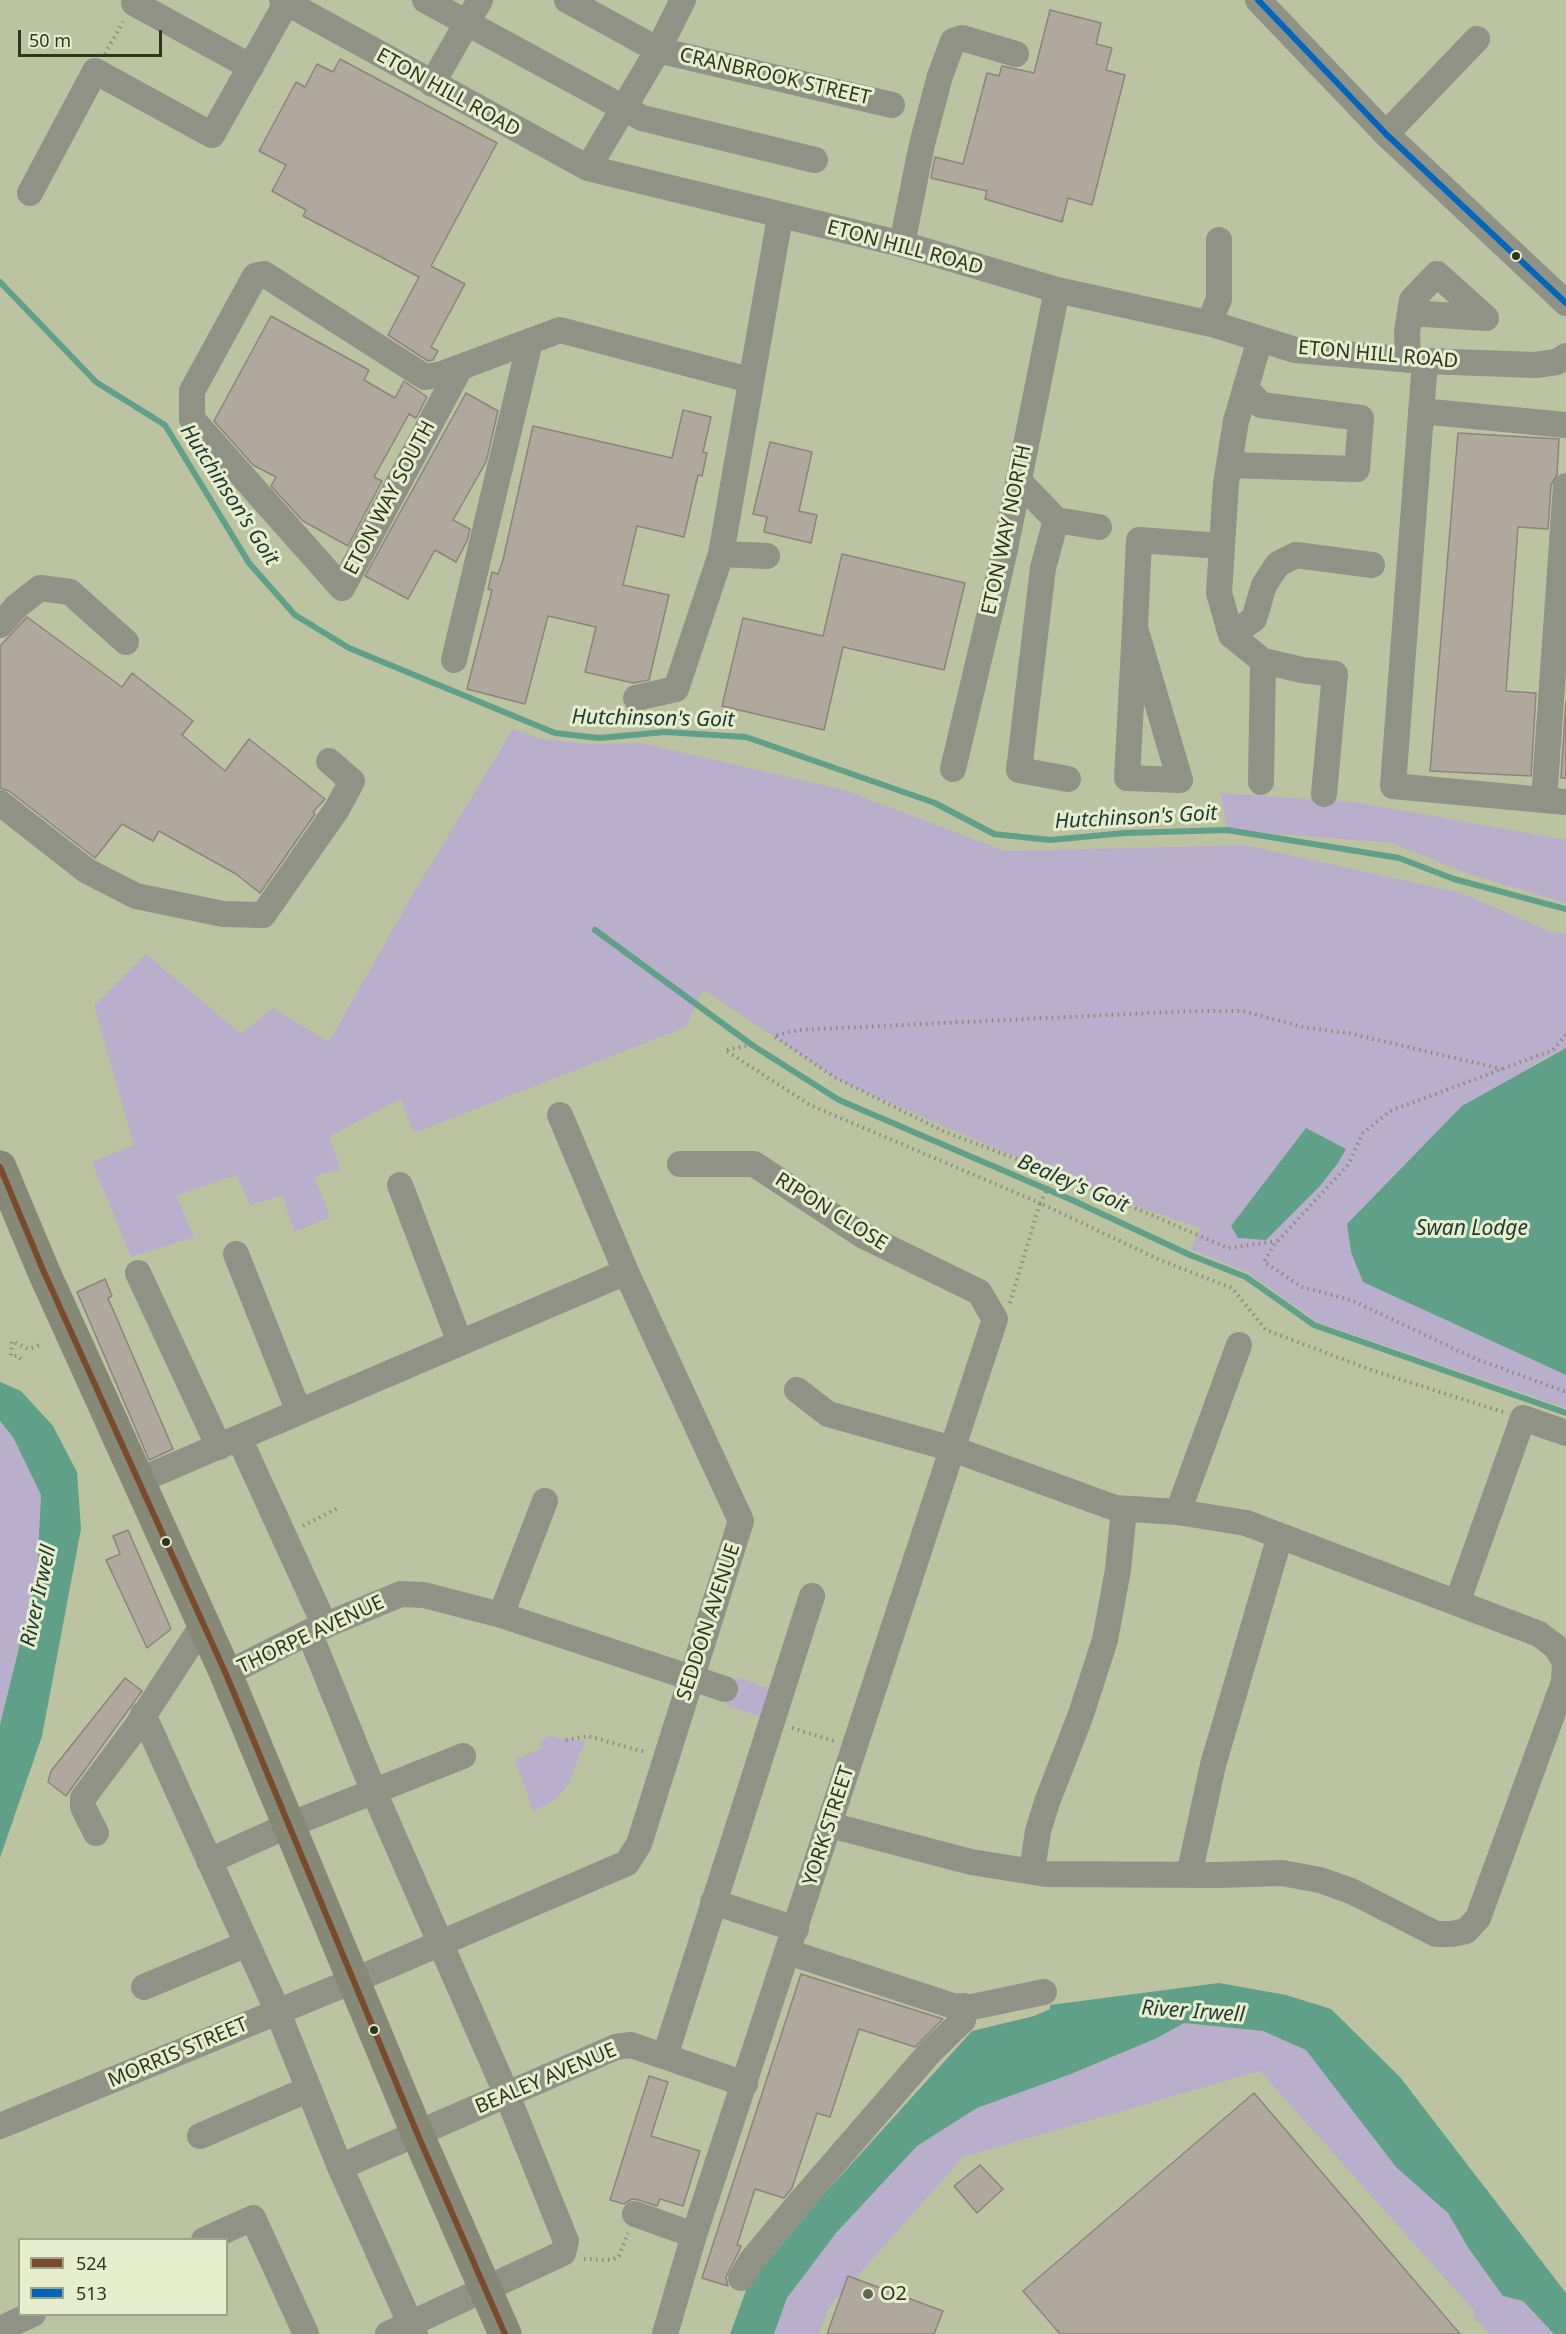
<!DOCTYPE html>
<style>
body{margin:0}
#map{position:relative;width:1566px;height:2334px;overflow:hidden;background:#bcc3a0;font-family:"Noto Sans",sans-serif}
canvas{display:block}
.legend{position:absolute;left:18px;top:2238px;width:210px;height:78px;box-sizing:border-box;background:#e7eece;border:2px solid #9ea487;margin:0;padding:8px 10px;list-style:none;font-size:18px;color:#30351c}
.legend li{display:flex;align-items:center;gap:12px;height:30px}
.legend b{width:30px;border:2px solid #9ea487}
.scale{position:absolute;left:18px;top:30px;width:144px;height:27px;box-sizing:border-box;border:3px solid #30351c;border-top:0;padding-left:8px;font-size:18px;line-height:21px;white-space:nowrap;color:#30351c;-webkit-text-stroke:4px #e7eece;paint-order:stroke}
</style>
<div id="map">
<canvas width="1566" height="2334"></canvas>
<ul class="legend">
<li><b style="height:8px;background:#7a4b2a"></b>524</li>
<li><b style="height:8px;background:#0065bd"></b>513</li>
</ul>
<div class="scale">50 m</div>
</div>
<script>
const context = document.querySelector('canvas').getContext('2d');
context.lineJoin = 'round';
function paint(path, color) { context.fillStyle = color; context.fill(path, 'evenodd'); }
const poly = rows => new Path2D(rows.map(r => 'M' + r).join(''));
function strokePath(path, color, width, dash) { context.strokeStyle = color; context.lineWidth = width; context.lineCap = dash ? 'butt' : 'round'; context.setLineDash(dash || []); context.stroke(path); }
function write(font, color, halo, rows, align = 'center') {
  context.font = font + ' "Noto Sans",sans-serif'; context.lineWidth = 6; context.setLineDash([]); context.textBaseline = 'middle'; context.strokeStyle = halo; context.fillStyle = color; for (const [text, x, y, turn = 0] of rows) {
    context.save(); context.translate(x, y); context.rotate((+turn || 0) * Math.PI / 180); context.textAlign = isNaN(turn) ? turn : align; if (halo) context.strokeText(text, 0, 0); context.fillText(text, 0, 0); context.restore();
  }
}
paint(poly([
 [513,729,542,739,589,744,641,743,841,789,1005,851,1244,845,1461,893,1551,932,1566,934,1566,1048,1530,1066,1363,1282,1566,1375,1566,1408,1317,1322,1247,1272,1190,1249,1201,1228,1104,1195,840,1081,703,989,686,1027,414,1133,401,1099,329,1136,341,1169,314,1176,330,1217,294,1232,283,1195,250,1205,237,1175,176,1195,194,1237,131,1257,92,1162,134,1145,94,1006,146,954,241,1034,273,1008,329,1042,414,892],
 [1221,793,1355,802,1566,840,1566,903,1472,875,1392,843,1227,830],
 [0,1421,13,1437,41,1495,37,1575,0,1725],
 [736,1677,777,1691,767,1719,726,1705],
 [549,1736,585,1741,568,1785,554,1800,533,1811,515,1760,542,1748,540,1741],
 [1184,2023,1263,2031,1307,2050,1448,2213,1469,2249,1503,2296,1523,2301,1554,2334,1489,2334,1472,2315,1475,2312,1260,2071,963,2157,828,2309,819,2334,774,2334,787,2298,836,2233,917,2146,977,2108,1071,2074,1157,2038]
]), '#b9afcd');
paint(poly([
 [1566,1048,1566,1375,1363,1282,1351,1252,1347,1224,1462,1106],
 [1306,1128,1346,1149,1338,1163,1320,1186,1266,1240,1238,1238,1231,1226],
 [0,1382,21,1391,53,1426,77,1472,81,1529,42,1736,0,1858,0,1725,37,1575,41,1495,13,1437,0,1421],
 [1219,1983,1286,1995,1331,2009,1400,2077,1566,2293,1566,2334,1554,2334,1523,2301,1503,2296,1469,2249,1448,2213,1396,2167,1306,2050,1263,2031,1184,2023,1157,2038,1071,2074,977,2108,917,2146,836,2233,787,2298,774,2334,730,2334,748,2285,816,2203,972,2031,1034,2016,1050,2009,1050,2005]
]), '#609f88');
strokePath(poly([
 [0,282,96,382,165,425,249,563,295,615,349,648,555,733,599,738,665,732,746,737,935,803,994,834,1050,840,1125,833,1227,830,1399,858,1454,879,1566,909],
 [595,930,752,1045,839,1100,1072,1200,1190,1255,1246,1277,1314,1325,1566,1413]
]), '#609f88', 6);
const building = poly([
 [1050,10,1101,23,1096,44,1112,48,1106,70,1125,75,1092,205,1068,198,1062,222,985,199,987,191,931,178,935,157,963,164,987,73,999,76,1002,66,1034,73,1050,10],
 [340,59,497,143,431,266,465,284,431,347,438,351,433,360,428,361,388,335,419,277,303,216,306,210,272,191,286,165,259,151,296,82,305,87,317,64,333,72,340,59],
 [271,316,369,370,364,380,395,398,404,381,427,397,416,418,409,414,374,477,382,481,348,546,303,521,271,486,276,477,253,465,214,421,271,316],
 [466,393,498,411,486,462,453,520,470,529,467,541,456,562,435,550,408,599,365,576,466,393],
 [683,410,711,417,703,452,707,453,702,476,698,475,684,537,637,526,623,585,669,595,649,680,633,683,585,672,596,627,548,616,525,704,467,689,492,590,488,589,492,572,498,574,503,560,533,426,672,458,683,410],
 [1458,433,1559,439,1557,475,1551,485,1548,529,1518,527,1506,691,1536,693,1531,776,1430,771,1458,433],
 [770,442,812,452,799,511,817,515,811,543,764,532,767,517,753,514,770,442],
 [842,554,965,583,944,670,843,647,824,730,722,706,743,618,823,636,842,554],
 [27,617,122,687,132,673,193,721,182,735,225,771,249,739,325,799,313,812,315,814,260,893,236,874,159,831,153,841,122,824,95,858,9,791,0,788,0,646,27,617],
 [1566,701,1566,778,1561,778,1566,701],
 [105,1279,112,1296,108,1298,173,1449,149,1460,77,1292,105,1279],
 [128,1530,171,1629,147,1648,106,1560,120,1554,113,1536,128,1530],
 [125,1678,142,1691,66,1796,48,1782,51,1771,125,1678],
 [801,1974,943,2019,915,2047,859,2029,830,2117,817,2113,792,2188,784,2198,755,2189,737,2245,741,2246,739,2251,726,2277,728,2286,702,2278,801,1974],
 [649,2076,668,2082,651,2136,700,2151,683,2206,660,2199,657,2206,639,2200,632,2199,624,2204,610,2200,649,2076],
 [1254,2093,1460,2334,1060,2334,1023,2291,1254,2093],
 [980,2165,1003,2189,977,2213,954,2186,980,2165],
 [848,2276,943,2311,934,2334,827,2334,848,2276]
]);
paint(building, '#b0a89c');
strokePath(building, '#8c8478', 1.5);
strokePath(poly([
 [105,54,123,22],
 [1566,1035,1553,1050,1390,1111,1363,1133,1348,1165,1274,1245,1264,1262,1302,1287,1351,1300,1476,1359,1566,1392],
 [752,1045,725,1050,810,1105,1040,1203,1056,1174,1228,1248,1277,1241],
 [1056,1174,943,1131,834,1077,774,1036,798,1030,1191,1011,1243,1011,1303,1027,1348,1033,1502,1069],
 [1010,1303,1040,1203,1160,1260,1232,1288,1266,1330,1374,1371,1503,1412],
 [21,1359,18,1356,11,1356,12,1341,28,1349,43,1344],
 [303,1526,340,1507],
 [792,1728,834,1741],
 [566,1740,588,1736,645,1752],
 [584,2259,612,2260,619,2256,628,2233]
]), '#898c7d', 4, [1.5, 4.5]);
strokePath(poly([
 [282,0,588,168,902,244,1057,290,1216,325,1295,350,1425,361,1535,365,1557,362,1566,356],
 [425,0,642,118,815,160],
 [567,0,658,50,892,105],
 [1258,0,1386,134,1566,303],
 [134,3,251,67],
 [432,84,480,0],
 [1386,134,1477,39],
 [588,168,658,50,683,0],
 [30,193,95,71,212,135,288,0],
 [902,244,922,144,940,76,953,41,962,38,1016,54],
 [1209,323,1219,299,1219,240],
 [1260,339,1236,421,1226,483,1219,593,1231,635,1263,661,1302,670,1335,674,1324,794],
 [1408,360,1407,332,1412,300,1437,274,1486,318,1410,313],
 [1425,361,1393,786,1566,802],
 [460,368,342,588,192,419,192,391,255,276,264,274,425,377,442,374,560,330,750,380],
 [1421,411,1566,425],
 [1229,465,1357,469,1361,418,1261,405,1246,389],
 [1018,480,1056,520,1043,568,1019,770,1068,779],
 [1056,520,1099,527],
 [721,554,767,556],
 [0,625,17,606,40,588,70,592,126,642],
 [1135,628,1127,778,1180,780,1135,628,1139,540,1222,546],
 [1231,635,1254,619,1264,585,1278,564,1296,555,1372,565],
 [454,660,530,342],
 [636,698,676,689,721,554,780,217],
 [953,769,1004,554,1057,290],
 [1261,782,1263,661],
 [1544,800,1566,486],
 [0,803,87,871,136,896,223,914,263,915,337,809,352,781,329,761],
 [400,1185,460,1343],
 [236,1254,299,1412],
 [138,1273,219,1447],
 [797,1390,828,1414,953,1449,1115,1508,1178,1512,1246,1523,1539,1634,1556,1647,1565,1662,1564,1682,1478,1918,1466,1931,1452,1934,1436,1934,1351,1891,1320,1880,1282,1873,1218,1875,1046,1874,971,1862,830,1825],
 [239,1438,325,1626],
 [140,1480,626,1272],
 [1178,1512,1239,1345],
 [1457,1603,1523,1418,1566,1433],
 [501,1615,545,1501],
 [309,1632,374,1792,507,2095,566,2241,563,2253,388,2334],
 [226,1674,309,1632,401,1594,424,1595,501,1615,725,1689],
 [143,1714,277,2010,340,2167,415,2334],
 [96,1833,83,1807,83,1798,137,1726,202,1626],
 [209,1861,289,1825,463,1756],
 [1032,1871,1038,1831,1047,1802,1080,1717,1105,1640,1118,1570,1124,1509],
 [1189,1875,1213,1765,1280,1536],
 [713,1902,796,1929],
 [788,1952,953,2006,972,2007,1044,1992],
 [144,1987,247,1944],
 [665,2056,812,1596],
 [0,2126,355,1980,627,1863,639,1844,741,1521,626,1272,560,1115],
 [200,2136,309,2089],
 [340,2167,616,2047,631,2045,745,2084],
 [635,2214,694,2235],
 [204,2240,253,2218,306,2334],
 [741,2278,751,2261,795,2208,930,2052,963,2020,964,2006],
 [0,2329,33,2314],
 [665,2334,694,2235,995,1319,979,1292,862,1235,754,1164,680,1164]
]), '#8f9284', 26);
strokePath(poly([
 [0,1167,43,1270,226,1674,417,2133,505,2334]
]), '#868976', 33);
strokePath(poly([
 [0,1167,43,1270,226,1674,417,2133,505,2334]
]), '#7a4b2a', 6);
strokePath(poly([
 [1258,0,1386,134,1566,303]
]), '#0065bd', 6);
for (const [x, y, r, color] of [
 [1516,256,5,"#30351c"],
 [166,1542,5,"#30351c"],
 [374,2030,5,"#30351c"],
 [868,2294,6,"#61674a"]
]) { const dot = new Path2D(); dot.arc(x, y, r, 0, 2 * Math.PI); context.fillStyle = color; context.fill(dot); strokePath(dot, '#e7eece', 2); }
write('20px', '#30351c', '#e7eece', [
 ["CRANBROOK STREET",775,77,13],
 ["ETON HILL ROAD",448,93,29],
 ["ETON HILL ROAD",905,248,15],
 ["ETON HILL ROAD",1378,355,5],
 ["ETON WAY SOUTH",390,498,-62],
 ["ETON WAY NORTH",1007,530,-78],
 ["RIPON CLOSE",831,1212,32],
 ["SEDDON AVENUE",709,1622,-72],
 ["THORPE AVENUE",311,1635,-25],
 ["YORK STREET",829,1826,-72],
 ["MORRIS STREET",178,2053,-23],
 ["BEALEY AVENUE",546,2079,-23]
]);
write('20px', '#30351c', '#e7eece', [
 ["O2",880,2294]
], 'left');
write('italic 21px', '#203b34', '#e7eece', [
 ["Hutchinson's Goit",229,495,57],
 ["Hutchinson's Goit",653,719,1],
 ["Hutchinson's Goit",1136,818,-3],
 ["Bealey's Goit",1073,1184,23],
 ["Swan Lodge",1472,1229],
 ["River Irwell",39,1596,-78],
 ["River Irwell",1193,2012,4]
]);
</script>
